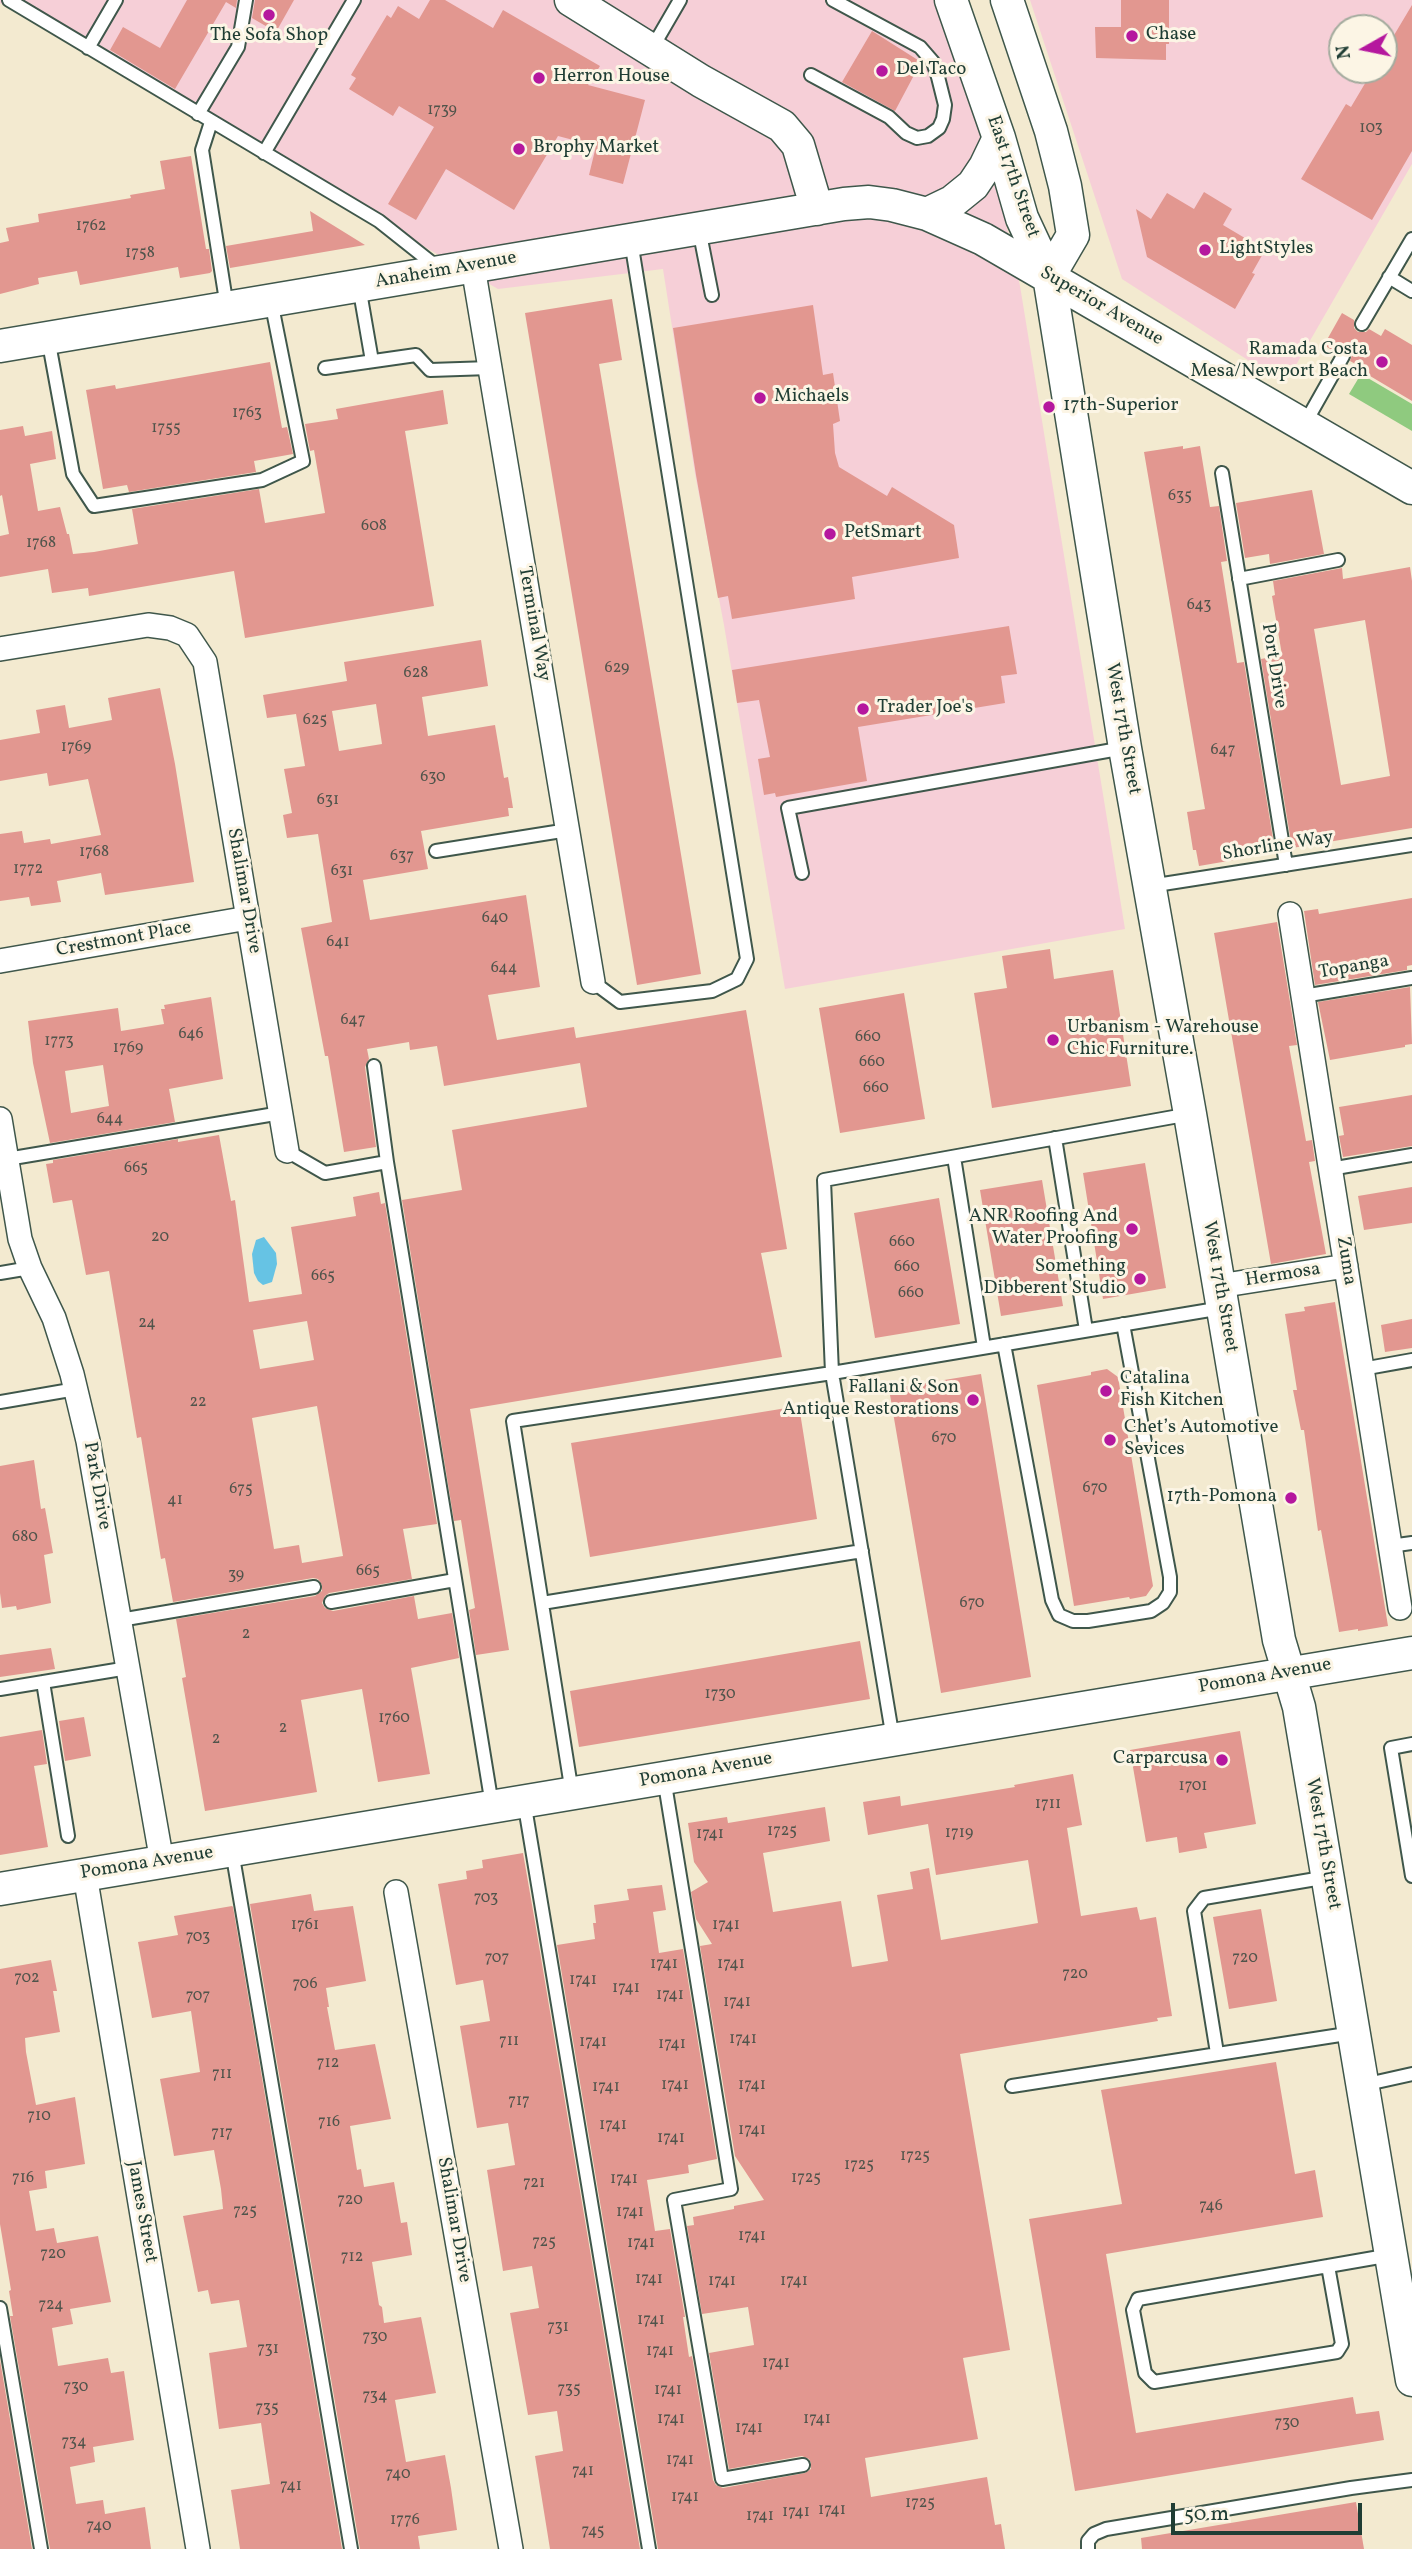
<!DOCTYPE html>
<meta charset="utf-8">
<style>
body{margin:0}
#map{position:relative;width:1412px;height:2549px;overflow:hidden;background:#f3ead0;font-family:Vollkorn,serif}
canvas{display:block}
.north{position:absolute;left:1328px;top:14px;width:70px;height:70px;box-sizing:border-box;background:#fcf5e5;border:2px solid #a4ab9e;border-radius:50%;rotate:261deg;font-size:19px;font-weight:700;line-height:28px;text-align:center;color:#1f3d34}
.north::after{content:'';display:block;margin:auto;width:24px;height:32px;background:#b5179e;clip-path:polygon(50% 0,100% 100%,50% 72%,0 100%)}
.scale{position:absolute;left:1171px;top:2503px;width:191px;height:32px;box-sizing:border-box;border:4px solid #1f3d34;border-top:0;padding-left:9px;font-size:21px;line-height:24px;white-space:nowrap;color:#1f3d34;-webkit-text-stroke:5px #fcf5e5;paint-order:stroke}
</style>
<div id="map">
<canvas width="1412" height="2549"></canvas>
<div class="north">N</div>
<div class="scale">50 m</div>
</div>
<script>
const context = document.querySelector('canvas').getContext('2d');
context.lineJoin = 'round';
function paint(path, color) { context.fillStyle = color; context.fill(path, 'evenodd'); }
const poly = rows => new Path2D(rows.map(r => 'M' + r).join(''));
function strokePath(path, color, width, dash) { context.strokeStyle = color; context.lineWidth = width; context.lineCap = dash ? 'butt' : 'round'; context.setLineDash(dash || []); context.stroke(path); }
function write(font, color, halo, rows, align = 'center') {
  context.font = font + ' Vollkorn,serif'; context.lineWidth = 6; context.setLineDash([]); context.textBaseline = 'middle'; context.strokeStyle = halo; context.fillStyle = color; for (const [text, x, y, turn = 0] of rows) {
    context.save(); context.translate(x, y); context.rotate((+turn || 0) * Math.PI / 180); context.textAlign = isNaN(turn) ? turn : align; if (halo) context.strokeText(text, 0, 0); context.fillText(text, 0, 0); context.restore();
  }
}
paint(poly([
 [0,0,935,0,987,140,1020,286,1125,929,785,989,724,625,695,474,663,269,498,289,0,3],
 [1030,0,1412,0,1412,164,1285,384,1122,279],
 [1342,28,1384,28,1384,70,1342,70]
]), '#f6cfd7');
paint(poly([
 [1361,374,1412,404,1412,431,1349,394]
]), '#8fca7f');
paint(poly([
 [264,1237,276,1253,277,1264,272,1282,263,1285,258,1281,254,1273,252,1254,256,1240]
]), '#66c3e4');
paint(poly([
 [187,0,237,0,236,8,226,2,175,89,110,50,123,27,160,48],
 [255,0,294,0,276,32,252,18],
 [430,0,445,0,493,28,503,10,600,66,588,85,645,100,623,184,589,175,596,146,558,136,514,210,446,169,416,220,388,204,434,127,399,106,393,116,349,89,356,78,351,75,387,15,391,18,398,6,419,19],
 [1121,0,1169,0,1169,44,1166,44,1166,60,1096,58,1095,27,1121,27],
 [1412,5,1412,151,1372,220,1301,179,1346,104,1351,107,1373,70,1384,70,1384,52],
 [872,31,921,62,895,111,842,82],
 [191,156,206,249,209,249,212,271,210,273,180,278,178,267,80,285,77,271,38,278,39,284,0,294,0,243,9,241,6,228,39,222,38,214,131,198,130,195,165,189,160,161],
 [1204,192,1232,209,1223,225,1265,250,1252,273,1255,274,1235,309,1147,257,1136,209,1151,219,1167,193,1194,209],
 [310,211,365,245,230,268,226,246,313,231],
 [612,299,622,360,599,364,701,974,637,985,525,313],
 [813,305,823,375,833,373,840,421,833,424,835,453,839,467,887,496,892,487,954,525,959,558,852,577,855,599,732,619,728,596,718,598,696,475,673,328],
 [1342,313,1354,320,1354,328,1358,332,1366,332,1369,329,1381,336,1385,329,1412,345,1412,401,1360,370,1361,367,1350,361,1352,355,1348,349,1342,347,1335,352,1324,345],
 [270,362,282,428,287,427,293,454,254,461,256,472,129,492,127,485,103,489,86,390,115,385,116,389],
 [443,390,448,424,405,431,434,606,245,638,234,571,89,596,88,588,52,593,48,569,0,577,0,536,9,534,2,495,0,496,0,430,23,426,25,436,52,431,56,459,30,464,38,511,60,507,67,534,69,534,73,554,94,552,138,544,132,509,259,489,265,523,325,513,314,450,310,451,305,424,338,419,336,409],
 [1183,446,1183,449,1200,446,1210,507,1219,506,1227,561,1221,562,1237,663,1244,662,1275,851,1268,852,1269,854,1199,866,1196,850,1193,850,1187,812,1205,809,1144,452],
 [1312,490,1324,554,1270,564,1269,554,1245,558,1236,503],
 [1410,567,1412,581,1412,828,1292,848,1261,659,1282,655,1272,596,1275,595,1273,581,1342,568,1343,579],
 [1365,620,1390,776,1341,785,1314,629],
 [1009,626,1017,674,1001,676,1005,703,858,727,867,781,776,797,775,793,764,795,758,759,770,757,759,700,737,703,732,670],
 [481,640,488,686,422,697,428,736,495,725,504,778,508,777,513,808,508,808,509,816,421,831,428,869,363,880,370,920,526,895,540,987,488,995,497,1040,574,1027,576,1038,746,1010,787,1249,761,1253,782,1357,470,1409,509,1650,476,1655,469,1610,475,1608,461,1520,454,1521,402,1200,462,1190,452,1130,587,1107,580,1063,444,1086,437,1046,410,1050,409,1042,367,1049,369,1059,365,1067,376,1147,344,1152,328,1056,325,1056,301,928,332,922,318,834,287,838,283,815,292,813,284,769,305,766,296,714,267,718,263,695,347,681,344,662],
 [376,704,382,744,339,751,332,711],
 [160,688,175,764,194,882,105,895,101,873,57,881,61,902,31,906,29,897,0,901,0,834,22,831,24,843,50,839,51,844,101,835,88,779,49,786,47,773,0,781,0,740,40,733,36,710,65,705,69,728,112,720,108,698],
 [1412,898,1412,965,1407,966,1407,970,1315,985,1304,911,1318,909,1319,914],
 [1277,922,1297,1045,1289,1046,1306,1141,1312,1140,1315,1161,1309,1162,1326,1254,1271,1264,1214,933],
 [1050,949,1054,979,1113,970,1131,1086,992,1108,974,993,1007,988,1002,956],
 [1410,987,1412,1044,1405,1045,1405,1047,1330,1060,1318,1002],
 [904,993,925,1119,840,1133,819,1008],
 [211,997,223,1079,169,1089,175,1122,50,1143,33,1063,28,1021,118,1008,121,1031,164,1024,161,1009,165,1009,164,1005],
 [103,1065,109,1106,71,1113,65,1071],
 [1412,1095,1412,1146,1343,1157,1339,1136,1344,1135,1339,1107],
 [219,1135,231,1201,235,1200,249,1302,302,1294,291,1227,356,1216,353,1197,379,1192,381,1204,385,1203,437,1524,403,1529,412,1579,329,1593,325,1596,322,1603,325,1608,333,1611,414,1596,418,1619,452,1613,459,1658,411,1668,430,1774,378,1782,362,1689,301,1700,317,1792,205,1811,182,1678,186,1677,176,1619,315,1596,322,1591,322,1585,318,1579,313,1578,173,1602,165,1558,161,1559,141,1437,137,1438,109,1271,86,1275,72,1200,53,1203,46,1164,53,1163,53,1160,178,1139,178,1142],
 [307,1321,314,1360,260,1369,253,1330],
 [317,1406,343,1556,302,1563,299,1545,274,1549,252,1418],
 [1145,1163,1166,1288,1103,1299,1083,1173],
 [1042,1180,1063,1306,1001,1316,980,1190],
 [1412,1187,1412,1223,1364,1230,1358,1196],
 [939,1198,960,1324,875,1338,854,1213],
 [1335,1302,1388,1626,1358,1631,1358,1629,1339,1632,1321,1530,1318,1531,1304,1430,1301,1430,1293,1390,1297,1390,1285,1314,1305,1311,1304,1307],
 [1412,1319,1412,1348,1385,1352,1381,1325],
 [1107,1369,1118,1377,1153,1586,1146,1596,1130,1599,1129,1597,1074,1606,1037,1385,1091,1375,1091,1372],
 [981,1374,1031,1677,941,1693,889,1389],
 [799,1406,817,1519,590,1557,571,1443],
 [34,1460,41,1509,45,1508,53,1553,44,1555,51,1603,17,1610,16,1606,2,1608,0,1593,0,1466],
 [860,1641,870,1699,579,1747,570,1691],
 [51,1648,55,1669,0,1677,0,1655],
 [84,1717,91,1756,65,1761,59,1721],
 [42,1730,47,1764,34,1766,48,1847,0,1855,0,1737],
 [1240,1731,1256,1824,1204,1833,1207,1848,1179,1853,1177,1837,1146,1842,1130,1750],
 [1073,1774,1082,1825,1067,1828,1081,1916,1137,1907,1140,1920,1156,1917,1172,2016,1157,2018,1158,2021,960,2054,1010,2350,963,2358,978,2439,865,2458,871,2497,987,2477,995,2525,1001,2524,1005,2549,658,2549,557,1945,595,1939,593,1923,596,1923,594,1905,629,1900,627,1889,662,1885,666,1910,653,1912,659,1953,683,1949,717,2159,688,2165,689,2173,647,2180,655,2231,670,2229,685,2317,683,2317,689,2357,692,2356,713,2480,716,2485,723,2488,805,2473,811,2469,811,2463,809,2459,802,2456,729,2469,709,2353,754,2345,748,2307,702,2314,687,2226,694,2225,693,2217,734,2209,734,2206,764,2200,735,2156,700,1946,712,1944,696,1919,691,1892,708,1882,694,1862,688,1823,727,1817,728,1823,825,1807,830,1841,763,1853,773,1912,841,1901,852,1967,888,1961,877,1895,913,1889,910,1872,929,1868,941,1940,1038,1923,1028,1860,936,1875,928,1824,868,1835,863,1802,900,1796,901,1806,1015,1787,1014,1785],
 [523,1853,535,1922,640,2549,550,2549,535,2456,563,2451,557,2411,528,2415,510,2313,539,2308,532,2266,503,2271,487,2170,515,2165,508,2123,477,2128,460,2026,490,2021,483,1980,456,1985,438,1884,467,1879,466,1871,483,1868,482,1860],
 [311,1894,314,1911,353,1906,366,1981,326,1988,329,2007,327,2007,335,2050,375,2044,391,2119,350,2126,357,2170,361,2169,364,2187,394,2182,401,2223,407,2222,412,2255,372,2262,379,2305,382,2307,384,2323,421,2317,436,2393,395,2400,406,2462,445,2455,451,2488,457,2530,418,2536,420,2549,360,2549,250,1904],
 [232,1906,233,1907,342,2549,240,2549,231,2490,270,2484,261,2423,219,2429,209,2353,247,2347,239,2300,211,2304,208,2290,198,2292,183,2216,223,2209,221,2189,214,2150,174,2156,160,2079,200,2072,191,2011,152,2018,138,1942,178,1935,174,1916],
 [1261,1909,1277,2001,1229,2009,1213,1917],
 [51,1960,57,1991,53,1991,60,2032,25,2038,26,2052,36,2105,75,2097,85,2164,45,2171,47,2188,29,2191,36,2231,54,2228,57,2243,98,2236,111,2302,70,2309,73,2324,52,2328,58,2366,108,2358,111,2373,124,2371,134,2440,93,2447,95,2462,70,2467,76,2504,103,2500,105,2514,145,2507,151,2549,50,2549,10,2316,13,2316,9,2291,11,2290,0,2224,0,1969],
 [1276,2062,1295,2174,1315,2170,1323,2217,1106,2254,1136,2433,1353,2397,1356,2414,1379,2411,1384,2440,1075,2491,1029,2219,1122,2204,1101,2090],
 [0,2360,32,2549,0,2549],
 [1356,2502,1364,2549,1142,2549,1141,2538]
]), '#e29790');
const lane = poly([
 [9,0,379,221,437,267],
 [88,48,116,0],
 [651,50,680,0],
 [811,75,889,117,906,133,917,138,928,136,939,128,943,119,945,105,938,77,933,62,920,47,833,0],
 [198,114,238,47,246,0],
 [211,122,202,150,227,307],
 [264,153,354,0],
 [699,229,712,295],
 [1389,277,1412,291],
 [359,286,372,361],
 [1362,324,1412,239],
 [48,338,73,474,94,506,262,480,303,461,271,301],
 [325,368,416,355,430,370,490,368],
 [1304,425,1343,356],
 [1222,473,1286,865],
 [1239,579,1338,560],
 [436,851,568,830],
 [802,873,788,808,1124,748],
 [1150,886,1412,845],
 [593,982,620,1002,712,991,737,979,747,959,631,241],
 [1303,996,1412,978],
 [374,1066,387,1162,492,1805],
 [1055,1138,1086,1330],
 [287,1151,325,1173,387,1162],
 [954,1157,984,1347],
 [7,1159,281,1113],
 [1330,1169,1412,1155],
 [0,1273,30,1268],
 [1004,1344,1052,1600,1059,1615,1073,1621,1088,1621,1151,1611,1163,1603,1170,1592,1170,1577,1123,1324],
 [1362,1369,1412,1360],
 [0,1402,76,1389],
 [1390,1546,1412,1543],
 [331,1602,455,1580],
 [542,1603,862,1551],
 [120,1620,314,1587],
 [43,1682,68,1836],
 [0,1689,128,1668],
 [893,1739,832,1373,1222,1308],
 [1412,1744,1391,1748,1412,1876],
 [664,1778,731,2189,674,2200,722,2479,803,2465],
 [572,1793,513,1421,832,1373,824,1180,1190,1114],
 [524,1801,649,2549],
 [232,1851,351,2549],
 [1217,2053,1194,1911,1204,1898,1328,1877],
 [1363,2085,1412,2074],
 [1012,2086,1353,2033],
 [1328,2266,1342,2344,1337,2352,1154,2382,1145,2373,1133,2310,1138,2299,1328,2266,1391,2255],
 [0,2308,41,2549],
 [1088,2549,1088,2541,1094,2534,1106,2529,1351,2488,1412,2480]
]);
const street = poly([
 [473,267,593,982],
 [0,649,148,625,170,628,187,635,205,662,287,1151],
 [1290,914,1400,1608],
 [0,961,248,918],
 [0,1119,20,1239,30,1268,54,1318,72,1374,88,1441,162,1862],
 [1219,1286,1346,1266],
 [85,1875,198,2549],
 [396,1892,511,2549]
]);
const secondary = poly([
 [571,0,701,81,782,126,798,145,817,209],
 [951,0,999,138,1022,218,1049,276,1125,748,1190,1114,1279,1640,1299,1707,1412,2380],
 [1007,0,1051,131,1065,186,1073,235,1049,276],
 [927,214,952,202,973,185,985,167,999,138],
 [0,346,844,204,869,202,892,205,927,214,983,239,1412,488],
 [0,1889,1412,1653]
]);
strokePath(lane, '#3f574b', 16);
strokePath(street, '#3f574b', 26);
strokePath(secondary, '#3f574b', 35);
strokePath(lane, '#fff', 12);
strokePath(street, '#fff', 23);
strokePath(secondary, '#fff', 32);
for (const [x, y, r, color] of [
 [269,15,7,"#b5179e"],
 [1132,36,7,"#b5179e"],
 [882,71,7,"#b5179e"],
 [539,78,7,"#b5179e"],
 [519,149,7,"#b5179e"],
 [1205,250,7,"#b5179e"],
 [1382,362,7,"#b5179e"],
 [760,398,7,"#b5179e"],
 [1049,407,7,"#b5179e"],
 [830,534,7,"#b5179e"],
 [863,709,7,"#b5179e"],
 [1053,1040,7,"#b5179e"],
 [1132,1229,7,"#b5179e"],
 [1140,1279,7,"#b5179e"],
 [1106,1391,7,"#b5179e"],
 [973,1400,7,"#b5179e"],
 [1110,1440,7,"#b5179e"],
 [1291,1498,7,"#b5179e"],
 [1222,1760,7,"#b5179e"]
]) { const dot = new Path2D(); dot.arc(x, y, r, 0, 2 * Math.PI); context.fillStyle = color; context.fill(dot); strokePath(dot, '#fcf5e5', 2.5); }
write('16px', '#50544b', null, [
 ["1739",442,111],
 ["103",1371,129],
 ["1762",91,227],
 ["1758",140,254],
 ["1763",247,414],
 ["1755",166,429],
 ["635",1180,497],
 ["608",374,527],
 ["1768",41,544],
 ["643",1199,606],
 ["629",617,669],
 ["628",416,674],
 ["625",315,721],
 ["1769",76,748],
 ["647",1223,751],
 ["630",433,778],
 ["631",328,801],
 ["1768",94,853],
 ["637",402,857],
 ["1772",28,870],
 ["631",342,872],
 ["640",495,919],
 ["641",338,943],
 ["644",504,969],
 ["647",353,1021],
 ["646",191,1035],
 ["660",868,1038],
 ["1773",59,1042],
 ["1769",128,1049],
 ["660",872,1063],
 ["660",876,1089],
 ["644",110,1120],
 ["665",136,1169],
 ["20",160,1238],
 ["660",902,1243],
 ["660",907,1268],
 ["665",323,1277],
 ["660",911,1294],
 ["24",147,1324],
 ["22",198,1403],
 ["670",944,1439],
 ["670",1095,1489],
 ["675",241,1490],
 ["41",175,1501],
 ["680",25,1538],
 ["665",368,1572],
 ["39",236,1576],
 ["670",972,1604],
 ["2",246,1635],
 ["1730",720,1695],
 ["1760",394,1719],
 ["2",283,1729],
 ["2",216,1740],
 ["1701",1193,1787],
 ["1711",1048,1805],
 ["1725",782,1832],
 ["1719",959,1834],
 ["1741",710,1835],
 ["703",486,1899],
 ["1761",305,1926],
 ["1741",726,1926],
 ["703",198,1938],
 ["707",497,1959],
 ["720",1245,1959],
 ["1741",664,1965],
 ["1741",731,1965],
 ["720",1075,1975],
 ["702",27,1979],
 ["1741",583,1981],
 ["706",305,1985],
 ["1741",626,1989],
 ["1741",670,1996],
 ["707",198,1997],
 ["1741",737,2003],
 ["1741",743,2040],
 ["711",509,2042],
 ["1741",593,2043],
 ["1741",672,2045],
 ["712",328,2064],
 ["711",222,2075],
 ["1741",675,2086],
 ["1741",752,2086],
 ["1741",606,2088],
 ["717",519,2102],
 ["710",39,2117],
 ["716",329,2123],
 ["1741",613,2126],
 ["1741",752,2131],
 ["717",222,2134],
 ["1741",671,2139],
 ["1725",915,2157],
 ["1725",859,2166],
 ["716",23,2179],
 ["1725",806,2179],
 ["1741",624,2180],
 ["721",534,2184],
 ["720",350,2201],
 ["746",1211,2207],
 ["725",245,2212],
 ["1741",630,2213],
 ["1741",752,2237],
 ["725",544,2243],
 ["1741",641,2244],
 ["720",53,2255],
 ["712",352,2258],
 ["1741",649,2280],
 ["1741",722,2282],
 ["1741",794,2282],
 ["724",51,2306],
 ["1741",651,2321],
 ["731",558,2328],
 ["730",375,2338],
 ["731",268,2350],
 ["1741",660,2352],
 ["1741",776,2364],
 ["730",76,2388],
 ["735",569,2390],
 ["1741",668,2391],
 ["734",375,2397],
 ["735",267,2409],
 ["1741",671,2420],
 ["1741",817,2420],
 ["730",1287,2424],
 ["1741",749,2429],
 ["734",74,2443],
 ["1741",680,2461],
 ["741",583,2472],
 ["740",398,2475],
 ["741",291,2487],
 ["1741",685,2498],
 ["1725",920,2504],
 ["1741",832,2511],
 ["1741",796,2513],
 ["1741",760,2517],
 ["1776",405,2521],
 ["740",99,2527],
 ["745",593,2532]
]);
write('19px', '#1f3d34', '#fcf5e5', [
 ["Chase",1146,36],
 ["The Sofa Shop",269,37,"center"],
 ["Del Taco",896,71],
 ["Herron House",553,78],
 ["Brophy Market",533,149],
 ["LightStyles",1219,250],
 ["Ramada Costa",1368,351,"right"],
 ["Mesa/Newport Beach",1368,373,"right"],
 ["Michaels",774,398],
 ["17th-Superior",1063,407],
 ["PetSmart",844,534],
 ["Trader Joe's",877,709],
 ["Urbanism - Warehouse",1067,1029],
 ["Chic Furniture.",1067,1051],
 ["ANR Roofing And",1118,1218,"right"],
 ["Water Proofing",1118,1240,"right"],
 ["Something",1126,1268,"right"],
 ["Dibberent Studio",1126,1290,"right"],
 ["Catalina",1120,1380],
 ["Fish Kitchen",1120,1402],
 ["Fallani & Son",959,1389,"right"],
 ["Antique Restorations",959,1411,"right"],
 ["Chet’s Automotive",1124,1429],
 ["Sevices",1124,1451],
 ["17th-Pomona",1277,1498,"right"],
 ["Carparcusa",1208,1760,"right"]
], 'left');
write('19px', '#1f3d34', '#fcf5e5', [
 ["East 17th Street",1012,177,71],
 ["Anaheim Avenue",446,271,-10],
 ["Superior Avenue",1101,307,30],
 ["Terminal Way",533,624,80],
 ["Port Drive",1273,666,81],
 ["West 17th Street",1122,729,80],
 ["Shorline Way",1278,847,-9],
 ["Shalimar Drive",243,891,80],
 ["Crestmont Place",124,940,-10],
 ["Topanga",1354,968,-10],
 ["Zuma",1345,1261,81],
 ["Hermosa",1283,1276,-9],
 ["West 17th Street",1219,1287,80],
 ["Park Drive",96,1486,80],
 ["Pomona Avenue",1265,1677,-10],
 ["Pomona Avenue",706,1771,-10],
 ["West 17th Street",1322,1844,80],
 ["Pomona Avenue",147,1864,-9],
 ["James Street",141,2212,80],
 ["Shalimar Drive",453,2220,80]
]);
</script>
